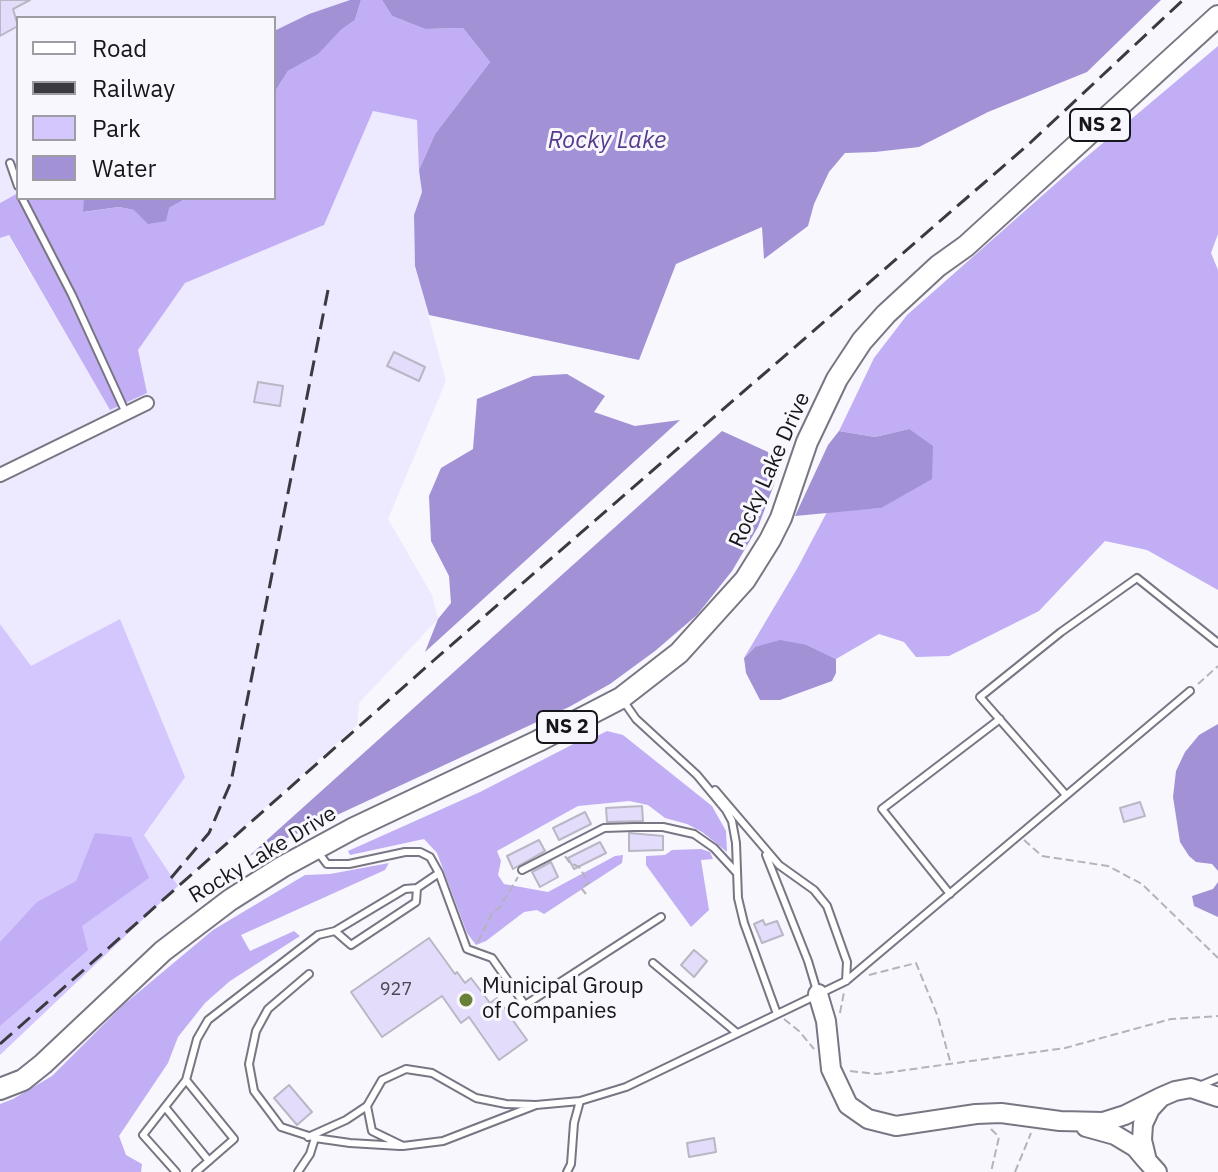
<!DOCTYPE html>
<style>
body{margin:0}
#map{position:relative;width:1218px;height:1172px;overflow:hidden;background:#f8f7fd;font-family:"IBM Plex Sans",sans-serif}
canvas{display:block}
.legend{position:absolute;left:16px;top:16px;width:260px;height:184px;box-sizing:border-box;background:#f8f7fd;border:2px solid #9e9da3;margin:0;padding:10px 14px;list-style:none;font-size:24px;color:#17161b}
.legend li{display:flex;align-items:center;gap:16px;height:40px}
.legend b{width:40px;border:2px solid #9e9da3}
</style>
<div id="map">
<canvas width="1218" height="1172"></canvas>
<ul class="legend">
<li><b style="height:10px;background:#fff"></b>Road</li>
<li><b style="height:10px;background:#3b3a40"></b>Railway</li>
<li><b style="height:22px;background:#d4c7fd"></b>Park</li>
<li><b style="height:22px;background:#a391d5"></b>Water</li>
</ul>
</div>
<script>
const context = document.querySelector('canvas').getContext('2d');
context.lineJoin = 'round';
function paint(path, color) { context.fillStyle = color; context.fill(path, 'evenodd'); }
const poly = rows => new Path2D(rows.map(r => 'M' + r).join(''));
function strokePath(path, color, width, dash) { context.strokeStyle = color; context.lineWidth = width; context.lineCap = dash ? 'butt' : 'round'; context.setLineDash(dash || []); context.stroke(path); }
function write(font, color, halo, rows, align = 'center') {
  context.font = font + ' "IBM Plex Sans",sans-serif'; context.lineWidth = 6; context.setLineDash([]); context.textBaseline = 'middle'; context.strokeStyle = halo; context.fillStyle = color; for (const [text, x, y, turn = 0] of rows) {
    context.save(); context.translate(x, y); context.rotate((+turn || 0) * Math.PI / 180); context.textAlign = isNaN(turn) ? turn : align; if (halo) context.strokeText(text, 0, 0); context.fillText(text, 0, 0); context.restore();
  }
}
paint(poly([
 [0,0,350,0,309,14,274,31,274,18,18,18,18,193,0,203],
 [373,111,417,120,422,192,414,215,415,266,446,381,388,519,432,595,438,619,359,703,357,725,178,886,144,835,120,619,31,667,0,624,0,238,8,235,110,410,138,350,185,283,324,225]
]), '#ede9ff');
paint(poly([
 [120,619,185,777,144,835,178,886,0,1055,0,624,31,666]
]), '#d4c7fd');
paint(poly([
 [361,0,382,0,392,16,425,29,463,28,490,62,435,134,419,170,417,120,373,111,324,225,185,283,138,350,147,393,110,410,9,235,0,238,0,203,18,193,18,198,84,198,84,212,119,207,134,210,169,208,187,198,274,198,274,93,288,71,317,54,341,30,355,20],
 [1218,46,1218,234,1211,253,1218,270,1218,590,1147,550,1105,541,1039,611,949,656,916,657,904,642,879,634,836,659,807,645,755,647,744,658,798,567,827,512,881,508,909,429,875,437,839,431,874,358,907,315,1078,164],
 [607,731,623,735,712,806,726,831,727,852,702,832,687,824,665,818,648,805,629,801,578,806,497,851,501,861,498,875,504,884,548,892,615,856,623,855,622,863,544,914,537,910,524,912,486,941,476,945,467,933,437,853,424,839,350,855,348,851,480,792,591,735,597,736],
 [95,833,131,837,149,878,82,926,88,950,0,1026,0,942,37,902,76,881],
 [701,849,710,852,713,859,701,860,709,910,691,927,646,865,646,856,665,855,672,850],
 [389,863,385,870,241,935,250,951,294,931,300,936,230,981,205,1003,178,1037,168,1063,119,1136,126,1155,142,1164,141,1172,0,1172,0,1104,13,1099,52,1076,122,1006,213,930,305,875,330,874]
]), '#c1aef5');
paint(poly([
 [350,0,361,0,355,20,341,30,318,54,288,71,274,93,274,31,309,14],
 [382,0,1161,0,1087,72,988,112,919,147,875,152,845,153,829,172,814,204,808,226,764,259,762,227,676,264,639,360,429,315,415,266,414,215,422,192,419,170,435,134,490,62,463,28,425,29,392,16],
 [84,198,187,198,169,208,166,221,148,224,134,210,119,207,83,212],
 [567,374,605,396,594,412,635,426,680,420,425,652,438,619,451,603,449,576,431,541,429,496,441,468,473,449,477,399,533,376],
 [909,429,933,446,932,479,881,508,795,516,828,445,839,431,875,437],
 [722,431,768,452,775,482,758,527,732,571,697,615,655,651,610,684,569,707,249,856],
 [780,640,807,645,836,659,836,673,832,681,780,700,760,700,746,673,744,658,755,647],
 [1218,724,1218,871,1212,864,1196,862,1189,856,1180,842,1173,797,1176,771,1185,752,1199,735],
 [1218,882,1218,917,1194,906,1192,896,1213,889]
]), '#a391d5');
const building = poly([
 [0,0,30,0,13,9,18,26,0,36,0,0],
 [394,352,425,367,419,381,387,366,394,352],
 [258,382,283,386,280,406,254,402,258,382],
 [1140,802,1145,816,1124,822,1120,808,1140,802],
 [642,806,643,821,607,822,606,808,642,806],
 [585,812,591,824,559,840,553,828,585,812],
 [629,833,663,836,663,850,629,851,629,833],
 [539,840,545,851,513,869,507,856,539,840],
 [600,842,606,853,574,869,568,858,600,842],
 [551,862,558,877,540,887,532,872,551,862],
 [763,920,765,925,777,921,783,935,762,943,754,924,763,920],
 [429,938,455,974,457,972,465,983,471,978,490,1003,497,998,527,1040,499,1060,469,1017,461,1023,442,996,382,1037,351,992,429,938],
 [694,950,707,961,694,977,681,965,694,950],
 [289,1085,312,1112,297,1125,274,1098,289,1085],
 [714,1138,716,1152,689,1157,687,1143,714,1138]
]);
paint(building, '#e3dcfa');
strokePath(building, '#bab7c5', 2);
const lane = poly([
 [10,163,18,186],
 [22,198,72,295,126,413],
 [622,699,636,719,697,775,726,810,732,821,736,843,738,898,744,923,777,1014],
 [715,790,779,865,814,890,827,906,847,962,846,981],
 [1066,795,980,697,1061,632,1137,578,1218,643],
 [318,852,327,864,349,864,405,852,420,852,430,857,439,873,467,949,492,958,525,1005,661,917],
 [766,855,808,961,817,991],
 [522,870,604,828,634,827,663,827,694,834,714,848,736,872],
 [950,894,882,809,1000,719],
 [335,931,351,945,416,902,417,888],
 [653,963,737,1033],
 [309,974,268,1009,256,1031,249,1064,254,1091,281,1127,315,1138,350,1143,400,1146],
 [186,1080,234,1139,196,1172],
 [1199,1086,1218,1078],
 [536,1105,443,1141,403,1146,372,1131,367,1106,382,1080,406,1069,432,1073,476,1098,506,1104,536,1105,580,1101,626,1087,846,981,1190,691],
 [165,1107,209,1161],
 [308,1137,346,1120,367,1106],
 [176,1172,143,1135,186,1080,197,1039,208,1020,318,935,335,931,405,889,417,888,439,873],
 [298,1172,310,1154,315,1138],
 [567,1172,571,1164,574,1123,580,1101]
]);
const street = poly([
 [0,475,147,403]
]);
const secondary = poly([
 [818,994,826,1021,831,1069,848,1105,868,1119,896,1126,976,1114,1001,1113,1060,1121,1103,1122,1125,1115,1161,1097],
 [1086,1127,1115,1135,1135,1147,1146,1160],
 [1157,1172,1147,1161,1142,1140,1143,1124,1150,1109,1161,1097,1175,1091,1191,1088,1218,1097]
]);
const primary = poly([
 [0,1089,23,1080,43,1064,163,951,230,900,282,867,354,828,538,741,621,698,679,653,745,580,770,540,781,518,807,442,837,379,862,341,886,314,938,266,966,246,1218,16]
]);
strokePath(lane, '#797683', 10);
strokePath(street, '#797683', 16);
strokePath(secondary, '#797683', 22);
strokePath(primary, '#797683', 24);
strokePath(poly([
 [1198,684,1218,666],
 [1024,840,1042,856,1108,866,1142,884,1218,958],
 [565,856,569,862,579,867,589,883,581,888,586,894],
 [478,942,492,913,500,907,518,877],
 [869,975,916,963,938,1017,950,1061],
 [840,1013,844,992],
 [784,1019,799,1031,814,1049],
 [850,1071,877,1074,1065,1048,1171,1019,1218,1016],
 [991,1129,999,1137,991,1172],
 [1015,1172,1031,1133]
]), '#b4b3b9', 2, [8, 4]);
strokePath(lane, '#fff', 6);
strokePath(street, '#fff', 12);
strokePath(secondary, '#fff', 18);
strokePath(primary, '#fff', 20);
strokePath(poly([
 [171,878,209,833,231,782,328,290],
 [0,1044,433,661,1030,143,1183,0]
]), '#3b3a40', 3, [16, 8]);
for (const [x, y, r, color] of [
 [466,1000,8,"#688134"]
]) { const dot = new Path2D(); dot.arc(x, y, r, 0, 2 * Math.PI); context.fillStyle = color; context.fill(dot); strokePath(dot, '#f8f7fd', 3); }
write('18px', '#4a4853', null, [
 ["927",396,990]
]);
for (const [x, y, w] of [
 [1100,125,60],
 [567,727,60]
]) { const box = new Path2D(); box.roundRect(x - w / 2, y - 16, w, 32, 6); context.fillStyle = '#f8f7fd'; context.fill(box); strokePath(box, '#17161b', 2); }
write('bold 20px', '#17161b', null, [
 ["NS 2",1100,125],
 ["NS 2",567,727]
]);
write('22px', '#17161b', '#f8f7fd', [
 ["Rocky Lake Drive",770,470,-66],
 ["Rocky Lake Drive",263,855,-31]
]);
write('22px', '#17161b', '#f8f7fd', [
 ["Municipal Group",482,987],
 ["of Companies",482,1012]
], 'left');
write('italic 24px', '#573c8d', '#f8f7fd', [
 ["Rocky Lake",607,141]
]);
</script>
